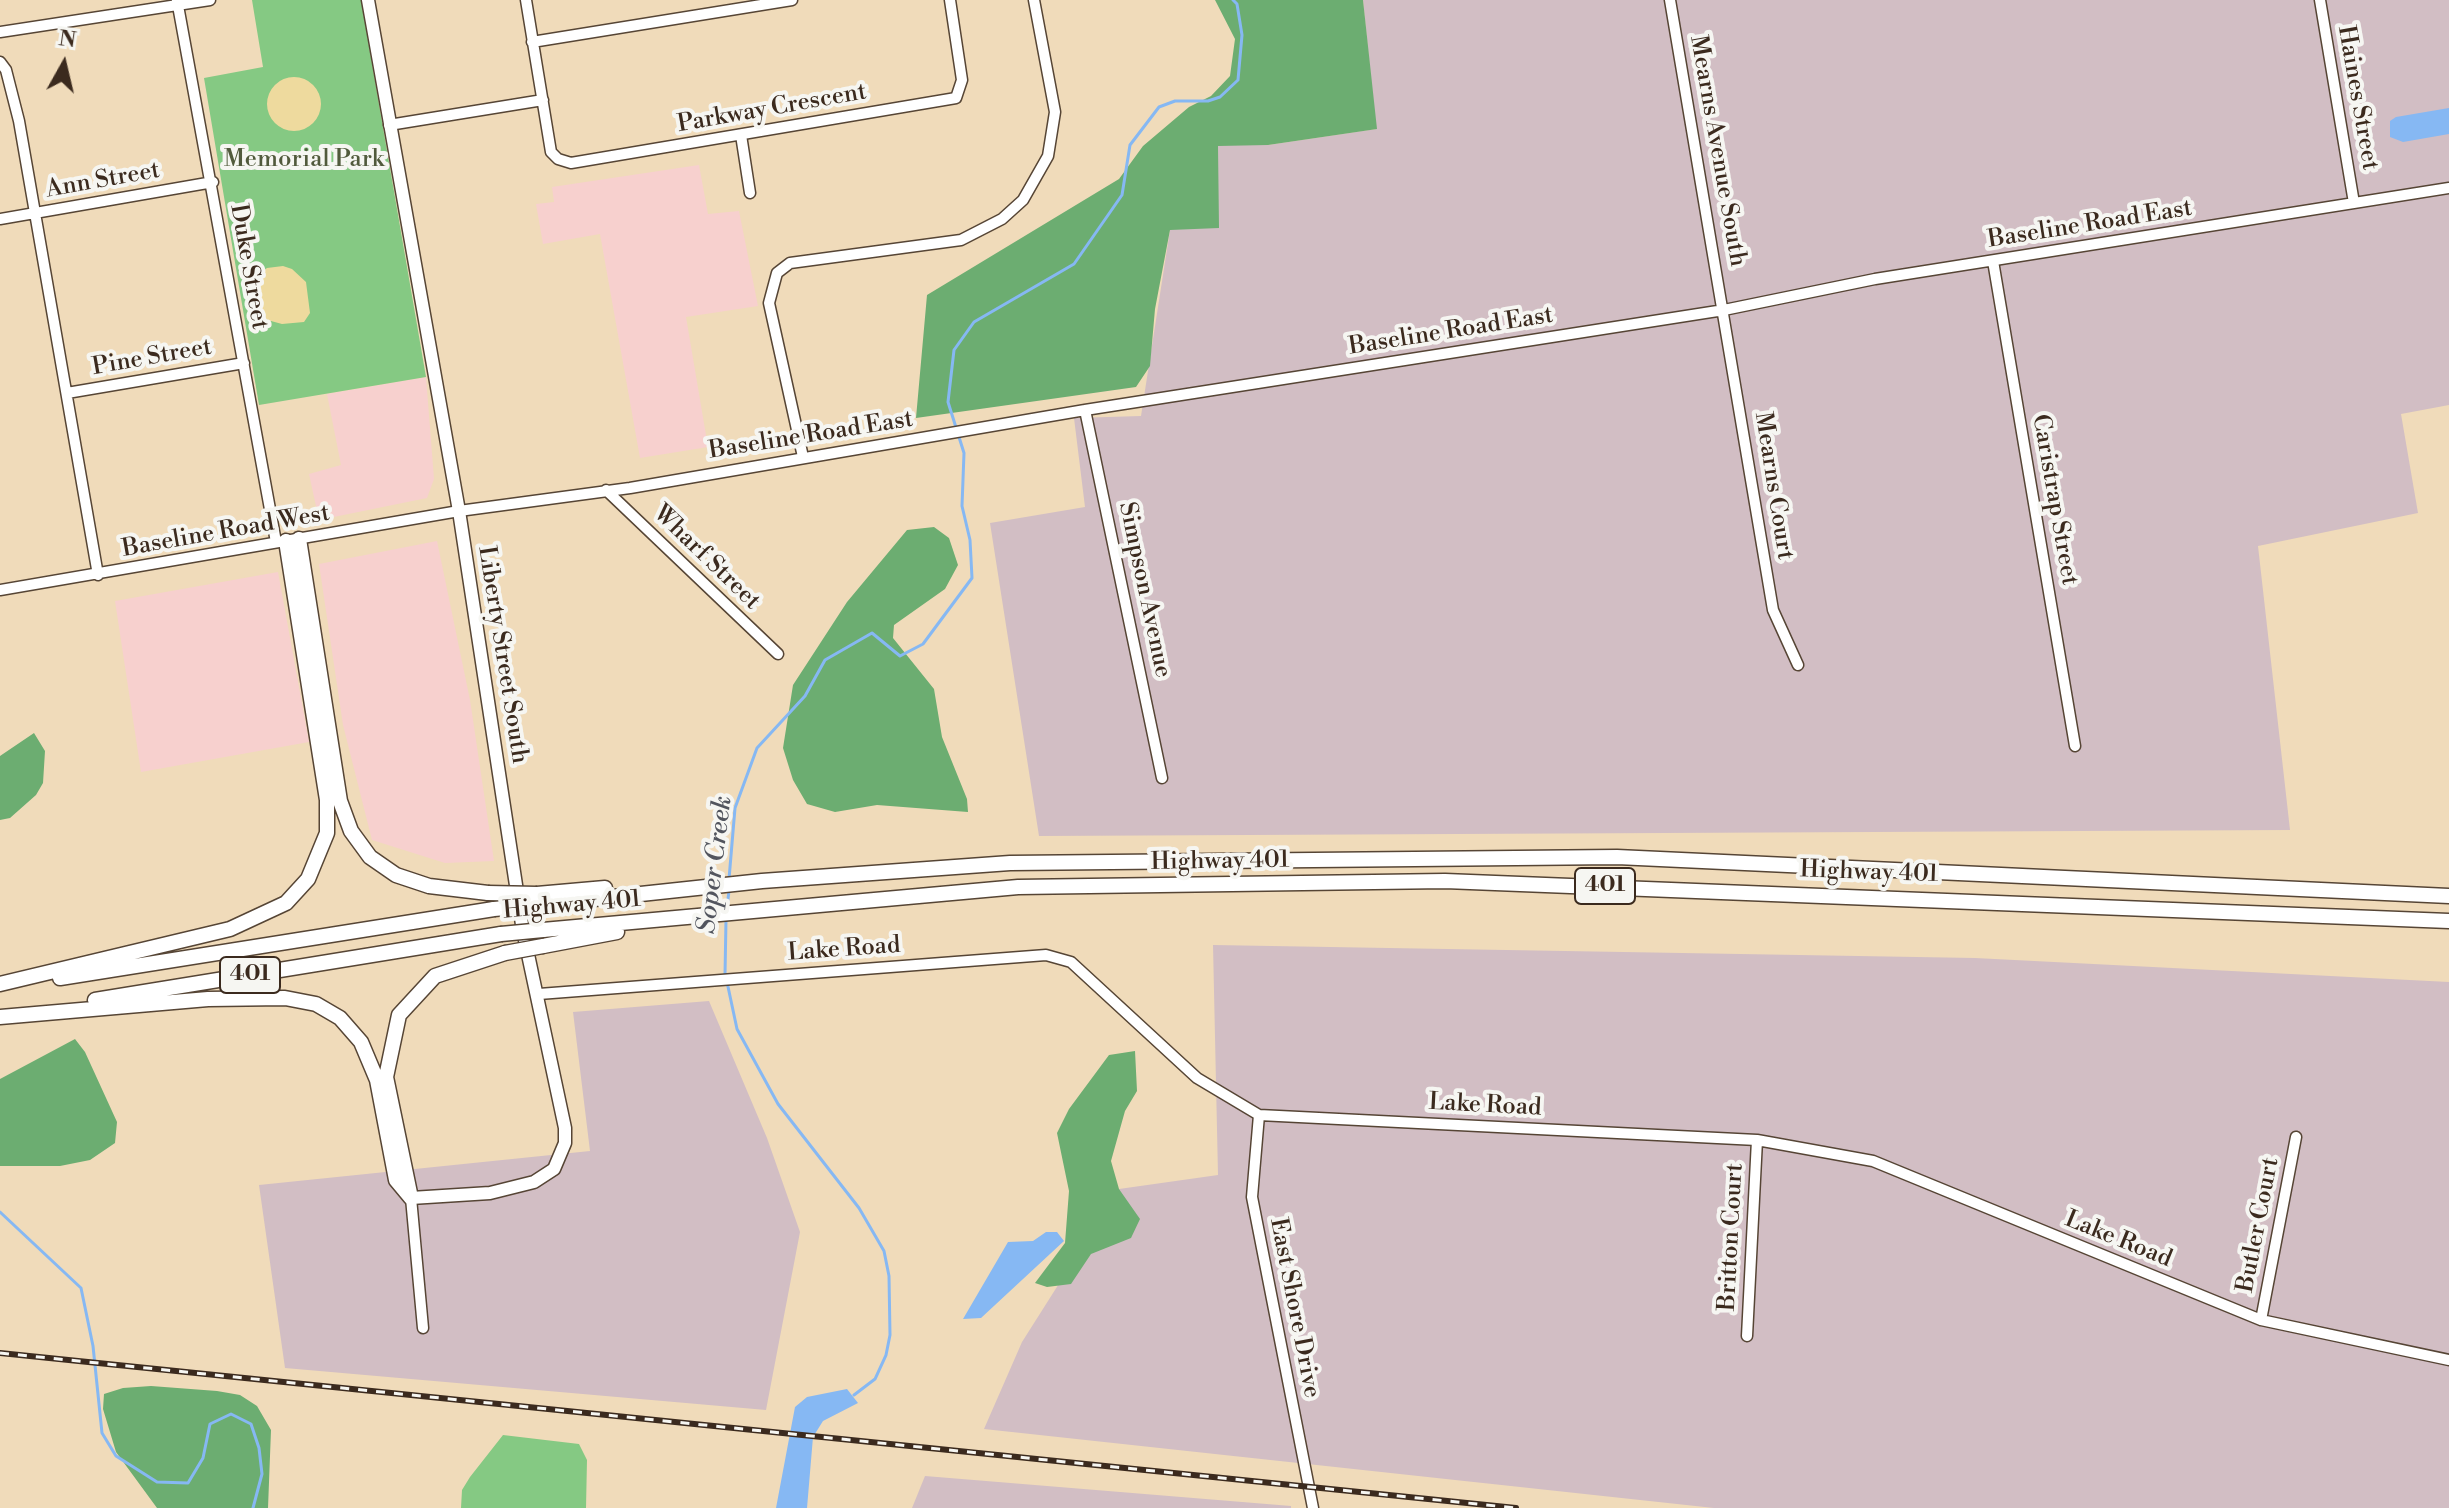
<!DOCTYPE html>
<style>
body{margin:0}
#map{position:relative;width:2449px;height:1508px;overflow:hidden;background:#f0dbba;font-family:"Libre Bodoni",serif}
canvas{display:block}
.north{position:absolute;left:24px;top:24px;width:80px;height:80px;-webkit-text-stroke:6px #f6f6f2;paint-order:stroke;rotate:8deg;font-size:22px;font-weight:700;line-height:32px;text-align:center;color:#3b2a1e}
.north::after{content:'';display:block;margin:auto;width:28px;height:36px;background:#3b2a1e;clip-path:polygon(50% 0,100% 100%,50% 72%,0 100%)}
</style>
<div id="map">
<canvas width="2449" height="1508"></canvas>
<div class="north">N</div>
</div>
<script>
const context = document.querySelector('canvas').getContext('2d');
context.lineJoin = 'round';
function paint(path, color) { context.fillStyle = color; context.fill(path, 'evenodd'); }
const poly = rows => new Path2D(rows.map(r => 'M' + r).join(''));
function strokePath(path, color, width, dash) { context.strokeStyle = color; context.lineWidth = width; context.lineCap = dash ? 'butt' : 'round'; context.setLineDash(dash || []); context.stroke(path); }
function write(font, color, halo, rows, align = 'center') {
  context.font = font + ' "Libre Bodoni",serif'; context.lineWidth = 8; context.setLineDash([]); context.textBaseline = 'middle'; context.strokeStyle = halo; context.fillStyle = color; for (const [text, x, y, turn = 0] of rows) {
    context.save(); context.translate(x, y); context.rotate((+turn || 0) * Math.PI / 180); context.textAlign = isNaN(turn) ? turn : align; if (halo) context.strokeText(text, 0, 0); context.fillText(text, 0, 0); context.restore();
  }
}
paint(poly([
 [699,165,708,214,739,211,758,306,686,317,708,447,640,458,600,234,543,244,536,204,554,202,552,187],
 [426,377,434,479,427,498,319,520,309,474,341,465,327,394],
 [437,541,470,700,494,861,445,863,372,840,343,725,319,564],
 [278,572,309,742,141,772,115,601]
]), '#f7d0ce');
paint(poly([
 [1363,0,2449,0,2449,405,2401,414,2418,513,2258,546,2290,830,1039,836,990,523,1085,507,1074,418,1141,416,1170,230,1218,145,1268,145,1376,129],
 [1213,945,1975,958,2449,982,2449,1508,1714,1508,984,1429,1022,1342,1119,1189,1218,1175],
 [709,1001,767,1138,800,1232,766,1410,285,1368,259,1185,590,1151,573,1012],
 [925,1476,1291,1506,1291,1508,912,1508]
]), '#d2bec4');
paint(poly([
 [252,0,361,0,426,377,259,405,204,78,263,67],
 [503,1435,579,1444,587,1460,586,1508,461,1508,462,1490,470,1477]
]), '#85c983');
paint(poly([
 [1215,0,1363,0,1377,129,1268,145,1218,146,1219,228,1170,230,1155,309,1150,366,1136,387,916,418,927,295,1119,179,1143,146,1189,107,1211,96,1230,76,1235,39],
 [934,527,949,538,958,565,945,589,894,625,893,638,934,689,942,737,967,799,968,812,877,805,835,812,807,804,793,780,783,748,793,685,847,602,907,530],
 [34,733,45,751,43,783,36,795,10,818,0,820,0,756],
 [75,1039,85,1052,117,1122,115,1143,90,1160,60,1166,0,1166,0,1079],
 [1135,1051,1137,1091,1125,1111,1111,1161,1119,1189,1140,1219,1131,1238,1091,1254,1071,1284,1047,1287,1035,1283,1065,1243,1069,1191,1057,1133,1069,1109,1109,1055],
 [151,1386,217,1391,240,1395,257,1406,271,1430,268,1508,157,1508,116,1452,103,1409,104,1394,123,1388]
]), '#6cad71');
paint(poly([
 '267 104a27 27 0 1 1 54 0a27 27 0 1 1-54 0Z',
 [283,266,292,269,306,282,310,313,304,322,282,324,271,321,262,325,258,322,259,313,252,301,249,281,267,268]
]), '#eeda9e');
paint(poly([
 [2449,108,2449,134,2403,142,2390,137,2390,121,2396,117],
 [1046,1232,1057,1232,1064,1241,981,1318,963,1319,1008,1242,1033,1241],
 [847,1389,858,1403,823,1421,813,1437,807,1508,776,1508,795,1407,807,1397]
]), '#86b8f3');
strokePath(poly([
 [729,879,735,808,757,748,805,696,825,660,872,633,900,656,923,644,972,578,970,540,962,506,964,453,948,402,954,350,974,322,1074,264,1122,195,1130,145,1159,107,1175,101,1208,101,1220,97,1238,80,1242,35,1237,4,1233,0],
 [727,907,729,891],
 [725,975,726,919],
 [727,982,737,1029,778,1104,859,1208,884,1251,889,1276,890,1335,886,1355,875,1379,854,1395],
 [0,1212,81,1288,93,1346,102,1433,116,1456,157,1482,188,1483,203,1458,210,1424,231,1414,251,1424,259,1448,262,1474,253,1508]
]), '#86b8f3', 3);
const minor = poly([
 [177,0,276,542],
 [526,0,551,152,558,159,571,163,956,98,962,80,950,0],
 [1670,0,1773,610,1798,665],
 [2320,0,2354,203],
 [0,32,210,0],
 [532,42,792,0],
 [0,62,6,70,19,121,98,575],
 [389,125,543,100],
 [741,135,750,193],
 [0,219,213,182],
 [1993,261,2075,746],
 [67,393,244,363],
 [1085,410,1162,778],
 [803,457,769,303,777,273,790,263,961,240,1002,219,1023,200,1048,156,1055,112,1034,0],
 [606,490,778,654],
 [0,590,459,511,630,488,1085,410,1724,310,1875,279,2449,188],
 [539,994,1046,955,1071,962,1197,1078,1259,1115,1757,1140,1873,1161,2261,1320,2449,1360],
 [1259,1115,1252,1197,1313,1508],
 [411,1198,423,1328],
 [2261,1320,2296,1137],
 [1747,1336,1757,1140]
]);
const major = poly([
 [368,0,459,511,523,931,565,1128,565,1143,554,1169,534,1182,490,1193,411,1198]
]);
const highway = poly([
 [299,539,340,801,351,831,370,857,396,875,429,886,488,893],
 [537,894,605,888],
 [538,905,762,881,1010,863,1617,857,2449,896],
 [543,930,1018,887,1445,881,2449,921],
 [543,946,617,932],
 [60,978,494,909],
 [0,984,230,929,286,903,308,879,327,833,327,800,286,541],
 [95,1000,501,934],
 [0,1017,208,999,285,998,316,1004,340,1018,361,1042,377,1080,396,1180,411,1198],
 [411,1198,386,1077,399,1015,435,976,505,953]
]);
strokePath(minor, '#564535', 13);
strokePath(major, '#564535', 15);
strokePath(highway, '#564535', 17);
strokePath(minor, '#fff', 10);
strokePath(major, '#fff', 12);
strokePath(highway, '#fff', 14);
const rail = poly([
 [0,1353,1516,1508]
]);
strokePath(rail, '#3b2a1e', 6);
strokePath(rail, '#f6f6f2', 3, [9]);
const highwayBridge = poly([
 [488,893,537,894],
 [494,909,538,905],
 [501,934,543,930],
 [505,953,543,946]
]);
strokePath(highwayBridge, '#564535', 17, []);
strokePath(highwayBridge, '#fff', 14);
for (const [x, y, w] of [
 [1605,886,60],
 [250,975,60]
]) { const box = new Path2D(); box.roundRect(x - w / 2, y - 18, w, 36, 6); context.fillStyle = '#f6f6f2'; context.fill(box); strokePath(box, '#3b2a1e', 2); }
write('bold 22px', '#3b2a1e', null, [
 ["401",1605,886],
 ["401",250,975]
]);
write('24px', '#3b2a1e', '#f6f6f2', [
 ["Haines Street",2357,98,80],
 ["Parkway Crescent",772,109,-10],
 ["Mearns Avenue South",1717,151,80],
 ["Ann Street",103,181,-10],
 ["Baseline Road East",2090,225,-9],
 ["Duke Street",248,267,80],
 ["Baseline Road East",1451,332,-9],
 ["Pine Street",152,358,-10],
 ["Baseline Road East",811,436,-9],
 ["Mearns Court",1773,486,81],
 ["Caristrap Street",2054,500,80],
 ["Baseline Road West",226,532,-10],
 ["Wharf Street",706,558,44],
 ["Simpson Avenue",1144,590,78],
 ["Liberty Street South",502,655,81],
 ["Highway 401",1220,862,-1],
 ["Highway 401",1869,873,2],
 ["Highway 401",572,906,-5],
 ["Lake Road",844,950,-4],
 ["Lake Road",1485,1106,3],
 ["Butler Court",2259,1225,-79],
 ["Britton Court",1732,1237,-87],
 ["Lake Road",2118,1240,22],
 ["East Shore Drive",1294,1308,79]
]);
write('24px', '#515a3c', '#f6f6f2', [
 ["Memorial Park",304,160]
]);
write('italic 26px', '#52555e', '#f6f6f2', [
 ["Soper Creek",716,865,-83]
]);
</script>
